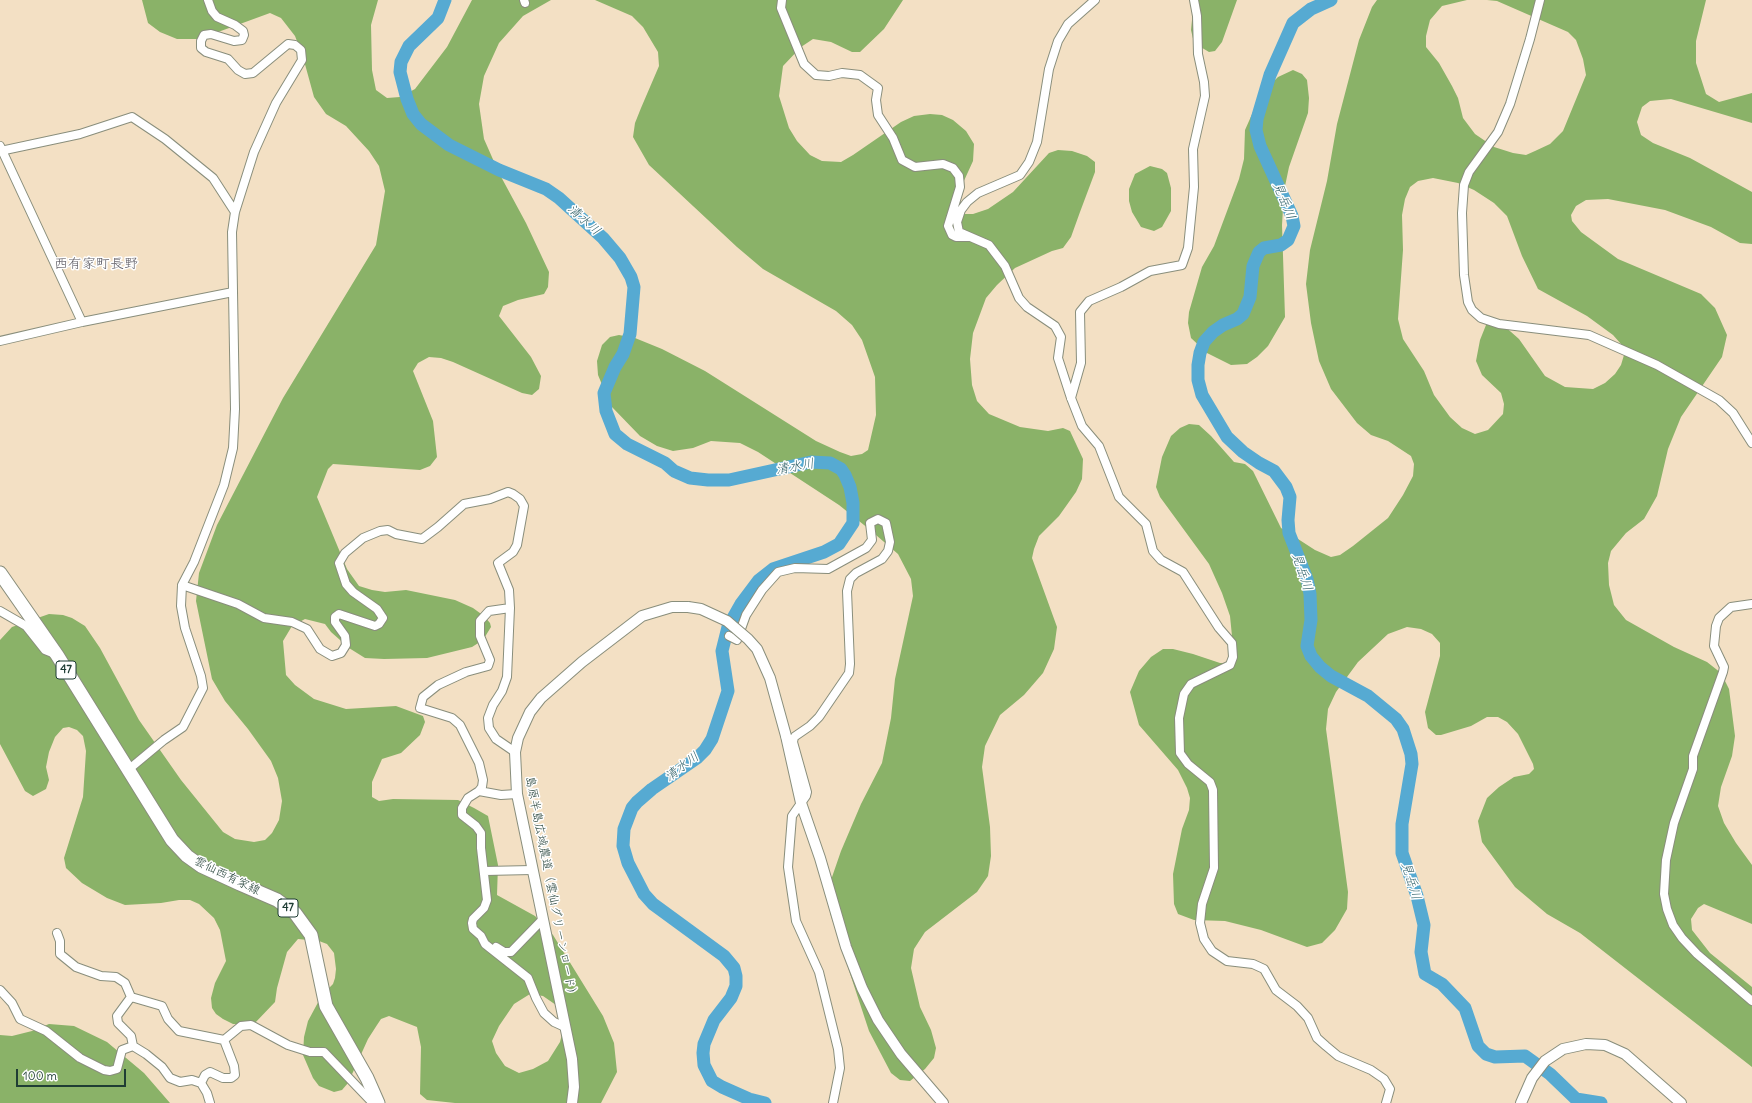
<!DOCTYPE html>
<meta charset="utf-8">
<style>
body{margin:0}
#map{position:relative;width:1752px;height:1103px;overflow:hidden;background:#f3e0c4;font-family:Delius,sans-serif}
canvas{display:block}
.scale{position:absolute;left:16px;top:1069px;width:110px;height:18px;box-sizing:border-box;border:2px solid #1f3d34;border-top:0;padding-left:5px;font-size:12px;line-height:14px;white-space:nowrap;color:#1f3d34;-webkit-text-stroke:3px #fff;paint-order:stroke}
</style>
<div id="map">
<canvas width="1752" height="1103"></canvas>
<div class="scale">100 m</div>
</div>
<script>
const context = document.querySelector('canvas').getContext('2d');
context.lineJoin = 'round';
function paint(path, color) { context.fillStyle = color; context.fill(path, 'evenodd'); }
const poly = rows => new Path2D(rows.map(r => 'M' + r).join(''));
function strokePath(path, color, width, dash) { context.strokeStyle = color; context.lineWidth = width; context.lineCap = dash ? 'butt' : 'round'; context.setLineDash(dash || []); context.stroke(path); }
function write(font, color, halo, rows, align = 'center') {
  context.font = font + ' Delius,"Klee One",sans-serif'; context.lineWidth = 3; context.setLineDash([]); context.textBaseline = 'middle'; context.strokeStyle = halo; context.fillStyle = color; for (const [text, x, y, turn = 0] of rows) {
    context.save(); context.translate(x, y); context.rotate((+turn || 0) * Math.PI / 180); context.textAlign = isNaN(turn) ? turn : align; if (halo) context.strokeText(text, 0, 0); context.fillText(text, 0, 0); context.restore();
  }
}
paint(poly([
 [142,0,378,0,371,25,372,70,376,90,387,98,400,97,415,89,447,47,472,0,551,0,523,16,499,43,484,76,479,104,484,139,499,173,526,223,549,272,548,287,544,294,518,300,503,306,499,316,531,357,541,376,539,389,532,395,522,393,453,362,441,358,429,357,418,363,413,371,433,421,437,457,430,466,420,470,333,464,328,469,317,497,347,569,359,586,372,590,385,592,406,590,455,600,473,608,484,616,490,623,491,627,483,640,472,647,427,658,384,659,365,658,349,648,331,632,325,624,305,619,292,626,283,641,286,675,295,685,314,699,346,709,396,706,423,716,425,722,420,735,401,753,382,759,372,782,372,797,379,801,393,799,458,800,474,808,488,816,498,865,497,895,535,916,553,935,603,1016,614,1043,617,1072,601,1103,455,1103,427,1100,420,1094,421,1047,417,1027,389,1016,381,1019,377,1025,368,1039,348,1083,342,1090,334,1092,319,1086,313,1078,303,1055,304,1037,308,1021,322,995,333,984,335,978,336,969,334,953,327,944,319,941,298,939,287,952,277,988,275,1002,254,1024,233,1024,223,1019,216,1014,212,1008,211,998,215,983,226,961,220,930,214,918,199,904,190,900,179,900,161,903,125,905,107,898,82,883,66,868,64,858,83,797,86,751,83,736,77,730,69,727,63,728,55,737,49,752,46,767,49,780,46,789,33,796,25,791,0,744,0,640,12,627,49,614,63,615,72,618,85,626,100,648,139,720,181,780,223,832,235,839,254,842,265,840,272,833,279,820,282,801,278,778,271,761,248,729,225,701,212,679,196,601,199,573,217,525,283,398,376,245,385,191,379,166,369,151,346,126,326,114,314,97,303,57,295,36,281,18,270,13,199,39,177,39,160,32,148,23],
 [530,994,543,996,556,1005,565,1022,560,1042,548,1061,533,1069,519,1073,505,1066,496,1053,492,1041,499,1026,514,1004],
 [595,0,903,0,884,29,860,52,852,52,831,42,813,39,801,47,783,66,779,96,789,128,797,141,810,155,822,161,841,162,853,155,901,122,914,116,930,114,942,115,953,120,966,131,974,144,973,161,963,183,957,210,965,214,973,214,988,209,1013,192,1049,153,1058,150,1072,151,1087,156,1095,162,1095,172,1080,212,1071,237,1063,248,1052,251,1015,268,997,285,986,298,973,333,970,359,972,385,977,401,989,414,1020,427,1048,431,1063,428,1070,431,1083,459,1082,479,1076,492,1059,516,1039,536,1034,549,1032,558,1057,627,1054,649,1043,673,1024,695,1000,715,985,746,982,767,990,827,991,856,988,876,977,892,925,932,914,949,911,968,920,1007,931,1030,936,1048,934,1058,925,1069,910,1081,900,1080,891,1073,869,1031,830,913,831,880,841,851,861,804,882,763,891,718,895,679,913,596,911,579,898,554,869,529,839,505,758,452,740,443,711,441,693,448,673,451,657,446,640,436,611,406,598,375,597,361,602,345,610,337,619,335,635,338,662,349,705,371,816,441,840,452,851,456,862,454,868,450,876,415,875,377,862,340,852,325,836,311,763,269,737,247,649,165,633,137,635,123,641,108,659,66,658,52,643,27,632,16],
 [1194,0,1237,0,1222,42,1215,51,1209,52,1194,43,1191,30],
 [1377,0,1467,0,1442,6,1430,20,1426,36,1426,47,1439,63,1452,86,1458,98,1463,118,1475,134,1494,147,1513,153,1526,155,1535,151,1550,144,1563,131,1586,75,1583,59,1576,40,1568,32,1497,1,1487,0,1706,0,1696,41,1696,63,1706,94,1719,102,1752,93,1752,123,1671,99,1650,101,1642,107,1637,122,1641,135,1653,143,1690,158,1752,192,1752,244,1740,243,1711,227,1665,210,1608,199,1586,200,1576,206,1571,215,1572,221,1581,232,1618,259,1701,294,1715,308,1727,335,1722,357,1681,417,1668,449,1657,496,1644,519,1626,533,1611,551,1608,563,1609,585,1614,605,1626,620,1674,647,1707,662,1721,673,1729,689,1735,736,1732,756,1721,787,1718,806,1724,823,1736,843,1752,865,1752,924,1704,904,1698,908,1691,919,1692,930,1710,953,1752,987,1752,1067,1580,933,1547,914,1515,887,1482,842,1478,821,1487,798,1499,787,1514,777,1529,774,1534,769,1533,764,1518,734,1507,722,1498,717,1487,717,1471,726,1441,735,1436,735,1428,728,1425,712,1440,656,1440,643,1432,634,1421,629,1407,627,1388,634,1358,662,1336,692,1328,709,1326,729,1348,892,1347,909,1335,930,1322,943,1307,947,1261,930,1225,921,1194,920,1178,914,1174,904,1173,874,1182,829,1189,810,1190,798,1187,788,1178,770,1139,725,1130,692,1139,671,1151,657,1163,649,1173,649,1193,654,1220,663,1229,663,1233,646,1230,616,1222,593,1209,564,1160,497,1156,487,1162,457,1171,436,1180,428,1189,424,1199,425,1211,436,1234,462,1245,464,1253,471,1281,528,1315,550,1331,557,1340,555,1353,546,1388,518,1403,495,1413,476,1414,464,1411,456,1388,441,1371,435,1357,423,1331,389,1319,361,1311,323,1306,284,1310,250,1327,181,1337,124,1359,40,1372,7],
 [1433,178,1458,183,1474,190,1494,203,1507,216,1522,256,1538,289,1587,316,1613,335,1621,344,1624,355,1621,365,1615,374,1605,383,1593,389,1565,387,1545,376,1519,339,1502,324,1486,325,1480,340,1476,361,1482,375,1501,393,1504,404,1503,414,1488,430,1475,434,1462,428,1450,417,1434,395,1424,371,1403,339,1398,319,1403,250,1402,215,1405,199,1410,187,1418,181],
 [1293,70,1302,74,1307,80,1309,98,1308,113,1289,167,1284,191,1282,225,1285,317,1268,346,1257,357,1247,364,1231,365,1207,353,1191,338,1188,323,1189,312,1202,267,1214,246,1239,179,1244,159,1245,130,1261,94,1278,77],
 [1150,166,1162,169,1167,173,1171,188,1171,211,1162,227,1154,231,1141,227,1132,212,1129,201,1129,189,1135,174],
 [49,1024,74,1026,107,1042,144,1073,170,1103,0,1103,0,1035,12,1036,32,1031]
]), '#8ab268');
strokePath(poly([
 [445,0,438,18,409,46,401,62,400,72,407,99,413,114,421,124,449,145,499,170,546,189,559,198,603,238,620,258,631,277,634,287,630,334,623,354,615,367,604,393,606,411,615,434,627,444,665,463,674,471,690,478,708,480,729,480,811,462,830,463,841,469,845,475,850,487,853,503,853,523,839,544,824,552,773,569,759,580,741,604,728,627,722,651,728,691,712,739,705,750,697,758,652,789,637,802,632,808,624,829,623,846,628,863,644,894,653,904,724,956,734,968,736,976,736,986,731,998,714,1020,704,1044,703,1053,704,1065,712,1081,722,1087,749,1099,765,1103],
 [1331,0,1311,9,1293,23,1270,75,1257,119,1256,130,1260,146,1292,216,1294,226,1288,240,1281,245,1264,248,1259,252,1253,266,1250,297,1243,314,1237,319,1223,325,1213,332,1204,342,1200,353,1198,365,1198,380,1202,395,1227,437,1243,452,1259,463,1274,471,1286,487,1290,497,1288,520,1289,533,1307,579,1310,594,1311,620,1307,646,1311,656,1320,667,1331,676,1368,696,1396,719,1403,729,1411,754,1412,764,1402,824,1402,853,1417,896,1424,925,1421,952,1425,974,1442,984,1465,1008,1478,1046,1486,1054,1495,1057,1525,1056,1550,1074,1576,1099,1601,1103]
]), '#56aad2', 13);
const minor = poly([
 [524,0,525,3],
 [782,0,781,8,804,64,816,75,829,76,842,73,860,75,878,88,876,100,878,115,893,138,902,160,915,167,943,164,953,168,959,176,960,187,948,226,952,235,956,237,968,237],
 [1095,0,1068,24,1058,41,1049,69,1037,142,1029,162,1020,175,978,193,967,202,961,210,957,222,959,232,989,245,1005,266,1019,298,1027,307,1055,326,1061,337,1058,358,1071,398,1082,426,1099,446,1119,497,1146,524,1153,551,1161,560,1183,572,1219,628,1232,643,1233,657,1230,665,1191,684,1184,694,1179,718,1180,753,1188,764,1210,782,1213,790,1214,868,1202,904,1200,923,1204,939,1212,951,1227,961,1253,964,1264,969,1276,990,1297,1006,1308,1018,1317,1038,1326,1046,1338,1056,1371,1070,1384,1079,1390,1089,1386,1103],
 [1540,0,1530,39,1510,104,1498,132,1469,172,1464,185,1462,213,1464,275,1468,302,1472,310,1481,318,1499,324,1589,335,1657,365,1719,400,1733,413,1752,443],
 [0,146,82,322],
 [0,151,80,134,132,117,165,139,213,178,235,212],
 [0,341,82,322,233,292],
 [1071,398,1081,363,1080,312,1089,301,1121,287,1150,271,1182,265,1188,248,1194,187,1193,149,1205,96,1204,82,1198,54,1197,16,1194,0],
 [182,585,238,604,264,618,292,622,307,629,320,649,332,656,341,653,346,645,345,636,335,622,335,617,339,614,375,626,379,624,383,618,377,609,353,592,346,584,339,563,345,553,363,538,380,531,388,530,396,534,422,539,438,527,464,504,490,499,508,492,513,494,520,499,524,506,517,545,513,552,498,563,509,590,510,608,507,677,502,691,493,705,488,718,489,728,496,739,515,752],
 [1752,604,1731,607,1719,618,1716,626,1714,646,1724,667,1723,672,1693,756,1693,769,1674,823,1666,860,1664,894,1667,909,1673,925,1682,938,1697,954,1752,1001],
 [510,608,489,611,480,621,480,636,490,660,488,666,466,672,438,685,423,697,420,708,452,718,460,725,479,763,483,780,482,787,479,791,468,798,462,808,462,815,476,826,481,833,481,848,487,900,484,908,473,919,472,923,473,929,481,936,485,944,528,978,536,998,544,1013,554,1022,565,1027],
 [0,611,26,626,45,650,55,654],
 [729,636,737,640,746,615,762,590,778,572,795,568,828,569,866,548,872,540,870,523,878,519,886,523,890,542,888,551,882,559,856,573,850,579,847,591,850,664,849,673,819,717,810,726,794,737,793,742,807,792,806,796,792,816,788,867,796,921,819,972,838,1049,840,1068,833,1103],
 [128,770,164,740,183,727,203,688,201,676,185,628,181,606,182,585,194,562,224,485,233,448,235,409,232,232,235,212,254,152,276,103,302,60,301,50,295,45,288,44,253,73,245,74,238,70,228,59,206,52,201,48,201,41,204,35,211,34,234,41,242,40,244,35,243,31,235,25,217,17,212,11,208,0],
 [479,791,501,795,517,794],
 [485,871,532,870],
 [57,933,60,941,60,954,76,967,101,976,116,977,125,983,131,997,162,1006,168,1019,179,1031,224,1040,241,1026,251,1025,288,1045,310,1052,324,1052,370,1100,377,1103],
 [496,947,504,952,511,952,543,919],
 [0,990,12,1003,20,1019,46,1031,80,1058,104,1070,110,1071,117,1069,122,1050,133,1046,146,1054,162,1067,170,1078,180,1082,192,1080,201,1083,207,1093,210,1103],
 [131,997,117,1016,118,1023,131,1036,133,1046],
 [201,1083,205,1075,210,1072,223,1078,231,1078,235,1075,234,1066,224,1040]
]);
const tertiary = poly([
 [786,736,801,803,820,858,846,947,862,988,878,1020,901,1054,943,1103],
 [572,1103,574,1087,572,1059,517,794,515,752,518,738,530,712,541,698,582,662,642,616,672,607,688,607],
 [1521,1103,1532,1078,1545,1061,1563,1049,1586,1044,1605,1045,1625,1054,1681,1103]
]);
const primary = poly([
 [0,573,57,655,172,840,187,856,201,866,240,884,277,900,295,913,311,935,326,1006,367,1078,378,1103]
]);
strokePath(minor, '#898e7c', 10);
strokePath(tertiary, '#898e7c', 12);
strokePath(primary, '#898e7c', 15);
strokePath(minor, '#fff', 8);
strokePath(tertiary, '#fff', 10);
strokePath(primary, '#fff', 13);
const tertiaryBridge = poly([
 [688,607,701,609,727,621,748,639,757,649,770,678,786,736]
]);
strokePath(tertiaryBridge, '#898e7c', 12, []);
strokePath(tertiaryBridge, '#fff', 10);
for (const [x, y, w] of [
 [66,670,20],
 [288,908,20]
]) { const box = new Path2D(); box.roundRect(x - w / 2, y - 9, w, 18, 3); context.fillStyle = '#fff'; context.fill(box); strokePath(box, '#1f3d34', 1); }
write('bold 11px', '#1f3d34', null, [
 ["47",66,670],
 ["47",288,908]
]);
write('12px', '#1f3d34', '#fff', [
 ["雲仙西有家線",227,876,26],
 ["島原半島広域農道（雲仙グリーンロード）",551,888,79]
]);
write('italic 13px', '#32636b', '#fff', [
 ["見岳川",1284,201,68],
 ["清水川",584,220,42],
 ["清水川",795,467,-10],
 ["見岳川",1302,572,72],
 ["清水川",682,767,-37],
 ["見岳川",1411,881,73]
]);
write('14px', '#5e5c64', '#fff', [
 ["西有家町長野",96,264]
]);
</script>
